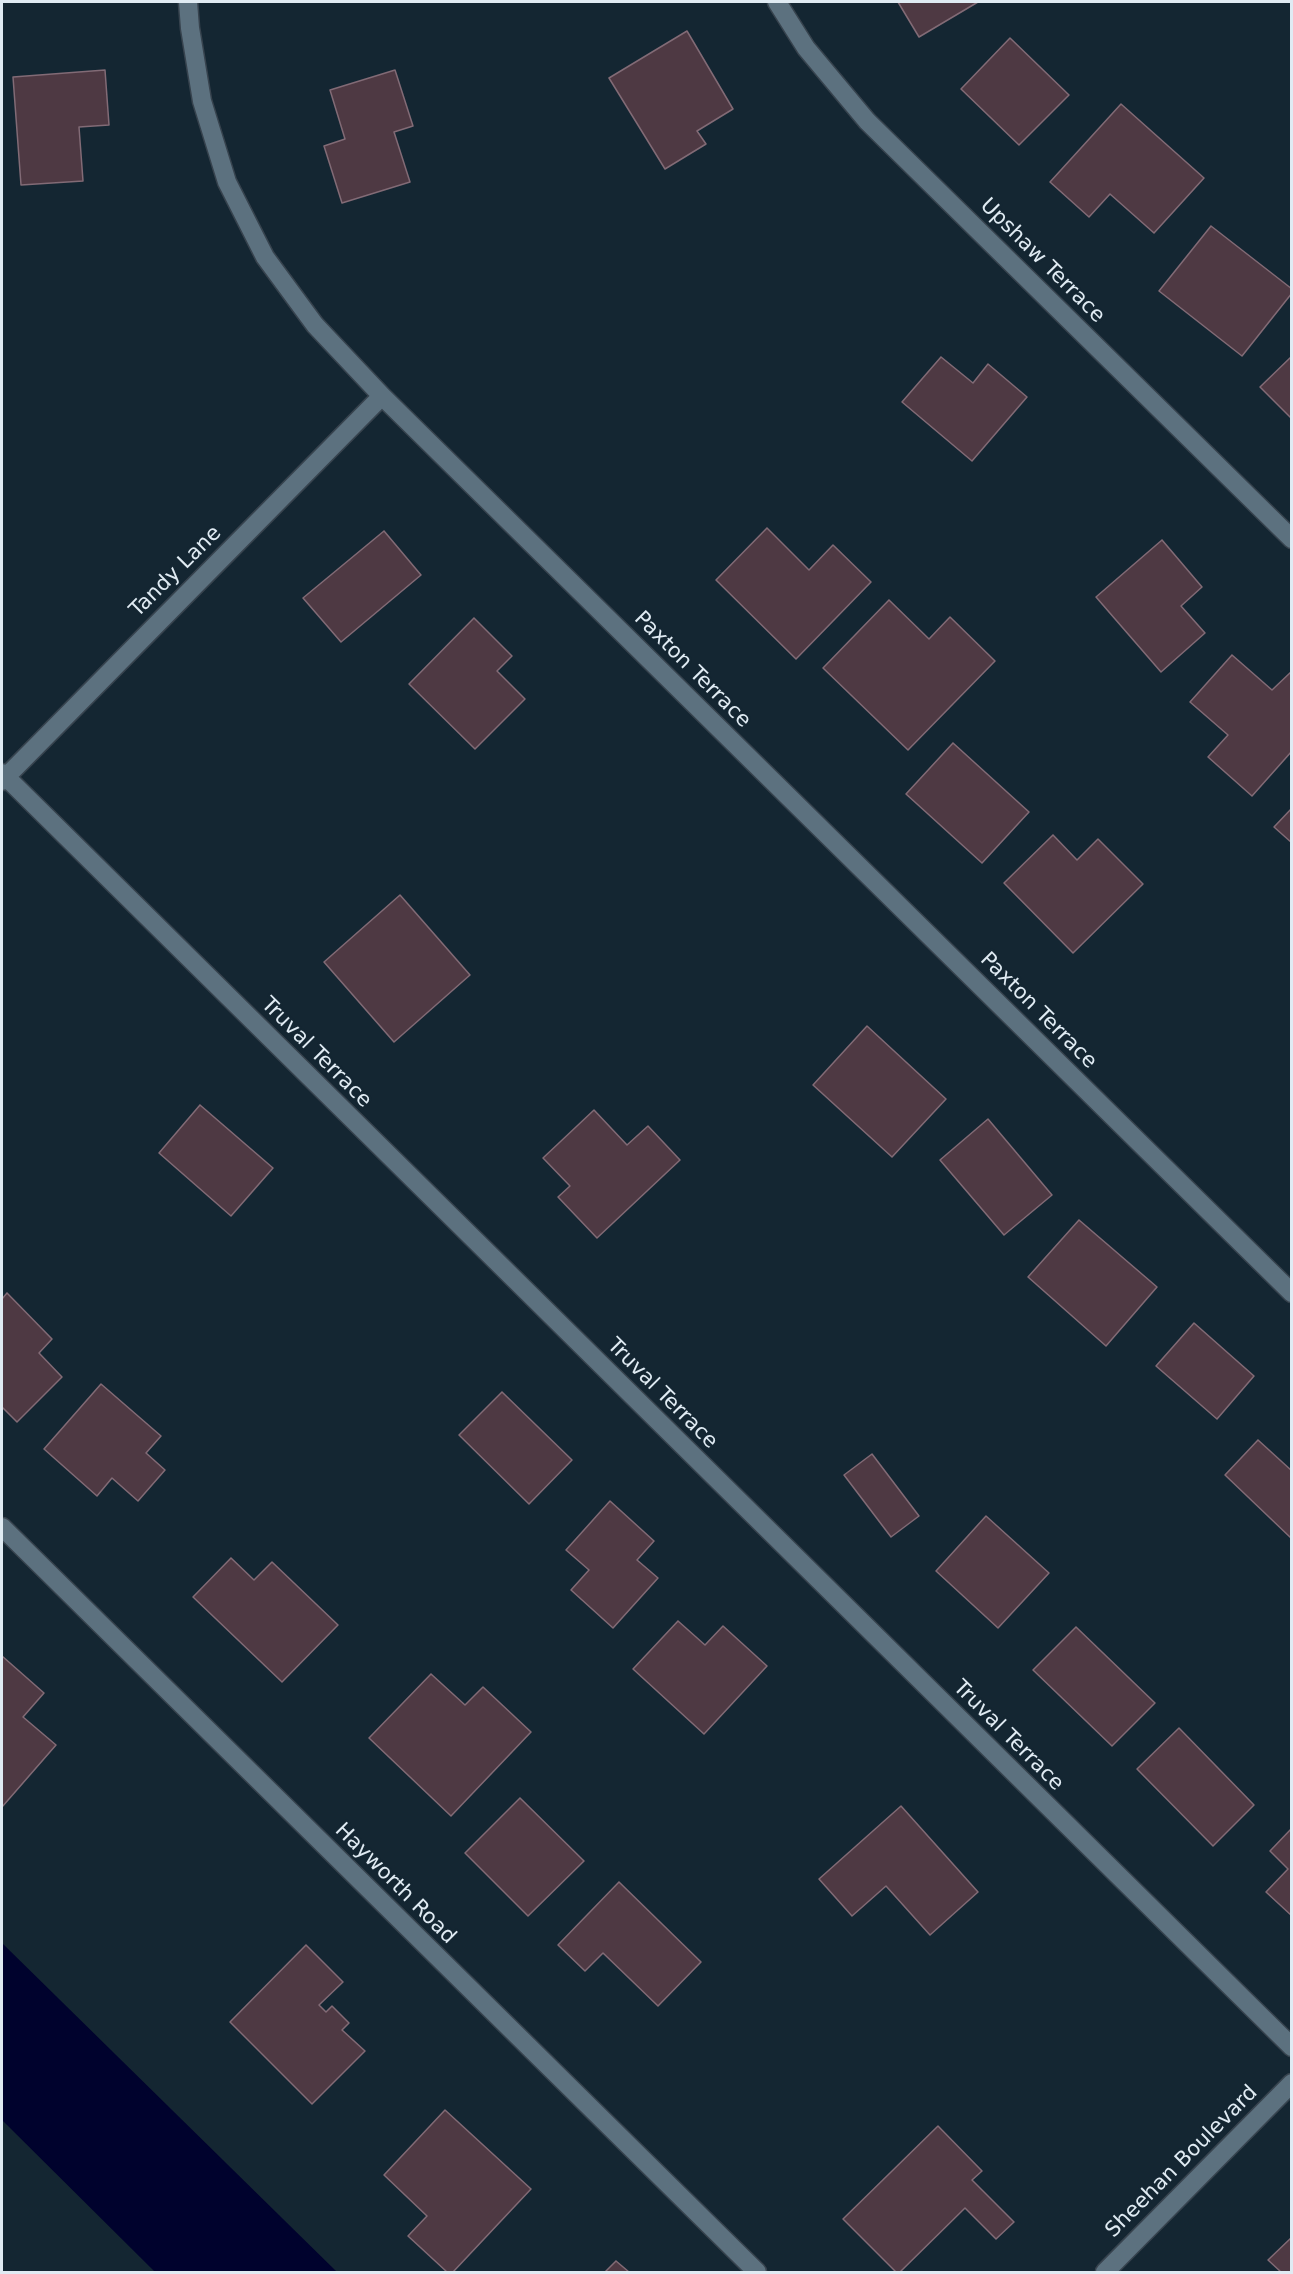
<!DOCTYPE html>
<style>
body{margin:0}
#map{position:relative;width:1293px;height:2274px;overflow:hidden;background:#142632;font-family:"DejaVu Sans",sans-serif}
canvas{display:block}
.frame{position:absolute;inset:0;border:3px solid #e0ebf3;pointer-events:none}
</style>
<div id="map">
<canvas width="1293" height="2274"></canvas>
<div class="frame"></div>
</div>
<script>
const context = document.querySelector('canvas').getContext('2d');
context.lineJoin = 'round';
function paint(path, color) { context.fillStyle = color; context.fill(path, 'evenodd'); }
const poly = rows => new Path2D(rows.map(r => 'M' + r).join(''));
function strokePath(path, color, width, dash) { context.strokeStyle = color; context.lineWidth = width; context.lineCap = dash ? 'butt' : 'round'; context.setLineDash(dash || []); context.stroke(path); }
function write(font, color, halo, rows, align = 'center') {
  context.font = font + ' "DejaVu Sans",sans-serif'; context.lineWidth = 4.5; context.setLineDash([]); context.textBaseline = 'middle'; context.strokeStyle = halo; context.fillStyle = color; for (const [text, x, y, turn = 0] of rows) {
    context.save(); context.translate(x, y); context.rotate((+turn || 0) * Math.PI / 180); context.textAlign = isNaN(turn) ? turn : align; if (halo) context.strokeText(text, 0, 0); context.fillText(text, 0, 0); context.restore();
  }
}
paint(poly([
 [2,1943,337,2272,155,2272,2,2120]
]), '#00022d');
const building = poly([
 [898,2,978,2,919,37,898,2],
 [687,31,733,109,697,131,706,144,665,169,609,78,687,31],
 [1010,38,1069,95,1019,145,961,89,1010,38],
 [105,70,109,125,79,127,83,181,21,185,13,77,105,70],
 [395,70,413,126,394,132,410,182,342,203,324,146,345,139,330,90,395,70],
 [1121,104,1204,178,1154,233,1110,194,1089,217,1050,182,1121,104],
 [1211,226,1292,289,1292,293,1242,356,1159,291,1211,226],
 [1292,356,1292,419,1260,387,1292,356],
 [941,357,973,383,988,364,1027,397,972,461,902,402,941,357],
 [767,528,809,570,833,545,871,582,796,659,716,580,767,528],
 [384,531,421,575,341,642,303,598,384,531],
 [1162,540,1202,587,1181,606,1205,633,1161,672,1096,597,1162,540],
 [889,600,929,639,950,617,995,661,908,750,823,668,889,600],
 [474,618,512,656,497,671,525,699,475,749,409,684,474,618],
 [1232,655,1272,690,1292,671,1292,751,1252,796,1208,757,1228,735,1190,702,1232,655],
 [953,743,1029,812,982,863,906,794,953,743],
 [1292,808,1292,843,1274,827,1292,808],
 [1053,835,1077,860,1098,839,1143,884,1073,953,1004,883,1053,835],
 [400,895,470,975,394,1042,324,962,400,895],
 [867,1026,946,1099,892,1157,813,1085,867,1026],
 [200,1105,273,1168,231,1216,159,1153,200,1105],
 [594,1110,627,1145,648,1126,680,1160,597,1238,558,1197,570,1186,543,1158,594,1110],
 [988,1119,1052,1195,1004,1235,940,1160,988,1119],
 [1079,1220,1157,1287,1106,1346,1028,1277,1079,1220],
 [7,1293,52,1339,39,1353,62,1377,17,1422,2,1407,2,1299,7,1293],
 [1194,1323,1254,1376,1217,1419,1156,1366,1194,1323],
 [101,1384,161,1436,146,1453,165,1470,138,1501,112,1478,97,1496,44,1449,101,1384],
 [502,1392,572,1460,529,1504,459,1435,502,1392],
 [1258,1440,1292,1471,1292,1539,1225,1475,1258,1440],
 [872,1454,919,1516,891,1537,844,1475,872,1454],
 [610,1501,654,1541,637,1560,658,1578,613,1628,571,1590,589,1570,566,1550,610,1501],
 [986,1516,1049,1573,998,1628,936,1571,986,1516],
 [231,1558,254,1580,272,1562,338,1625,282,1682,193,1597,231,1558],
 [678,1621,705,1645,723,1626,767,1666,704,1734,633,1669,678,1621],
 [1076,1627,1155,1703,1112,1746,1033,1670,1076,1627],
 [2,1656,44,1693,23,1717,56,1745,2,1807,2,1656],
 [431,1674,465,1705,483,1687,531,1732,451,1816,369,1738,431,1674],
 [1179,1728,1254,1805,1213,1846,1137,1769,1179,1728],
 [520,1798,584,1861,528,1916,465,1853,520,1798],
 [901,1806,978,1892,930,1935,886,1886,852,1916,819,1879,901,1806],
 [1292,1828,1292,1916,1266,1892,1288,1869,1270,1851,1292,1828],
 [619,1882,701,1962,658,2006,603,1953,585,1971,558,1945,619,1882],
 [306,1945,343,1982,319,2005,326,2012,332,2006,349,2023,342,2030,365,2051,312,2104,230,2022,306,1945],
 [445,2110,531,2189,453,2272,447,2272,408,2236,427,2216,384,2175,445,2110],
 [938,2126,982,2171,972,2180,1014,2222,996,2239,965,2208,900,2272,896,2272,843,2219,938,2126],
 [1292,2237,1292,2272,1281,2272,1268,2260,1292,2237],
 [616,2261,629,2272,605,2272,616,2261]
]);
paint(building, '#4e3943');
strokePath(building, '#826b76', 1.5);
const minor = poly([
 [188,2,190,28,202,101,227,182,265,257,315,325,382,396,1292,1293],
 [777,2,806,48,867,121,1292,539],
 [2,773,1292,2047],
 [2,781,382,396],
 [2,1527,757,2272],
 [1105,2272,1292,2083]
]);
strokePath(minor, '#37434e', 21);
strokePath(minor, '#5c717f', 18);
write('21px', '#e0ebf3', '#142632', [
 ["Upshaw Terrace",1042,261,45],
 ["Tandy Lane",176,572,-45],
 ["Paxton Terrace",692,670,45],
 ["Paxton Terrace",1038,1011,45],
 ["Truval Terrace",316,1053,45],
 ["Truval Terrace",662,1394,45],
 ["Truval Terrace",1008,1736,45],
 ["Hayworth Road",395,1884,45],
 ["Sheehan Boulevard",1182,2162,-45]
]);
</script>
